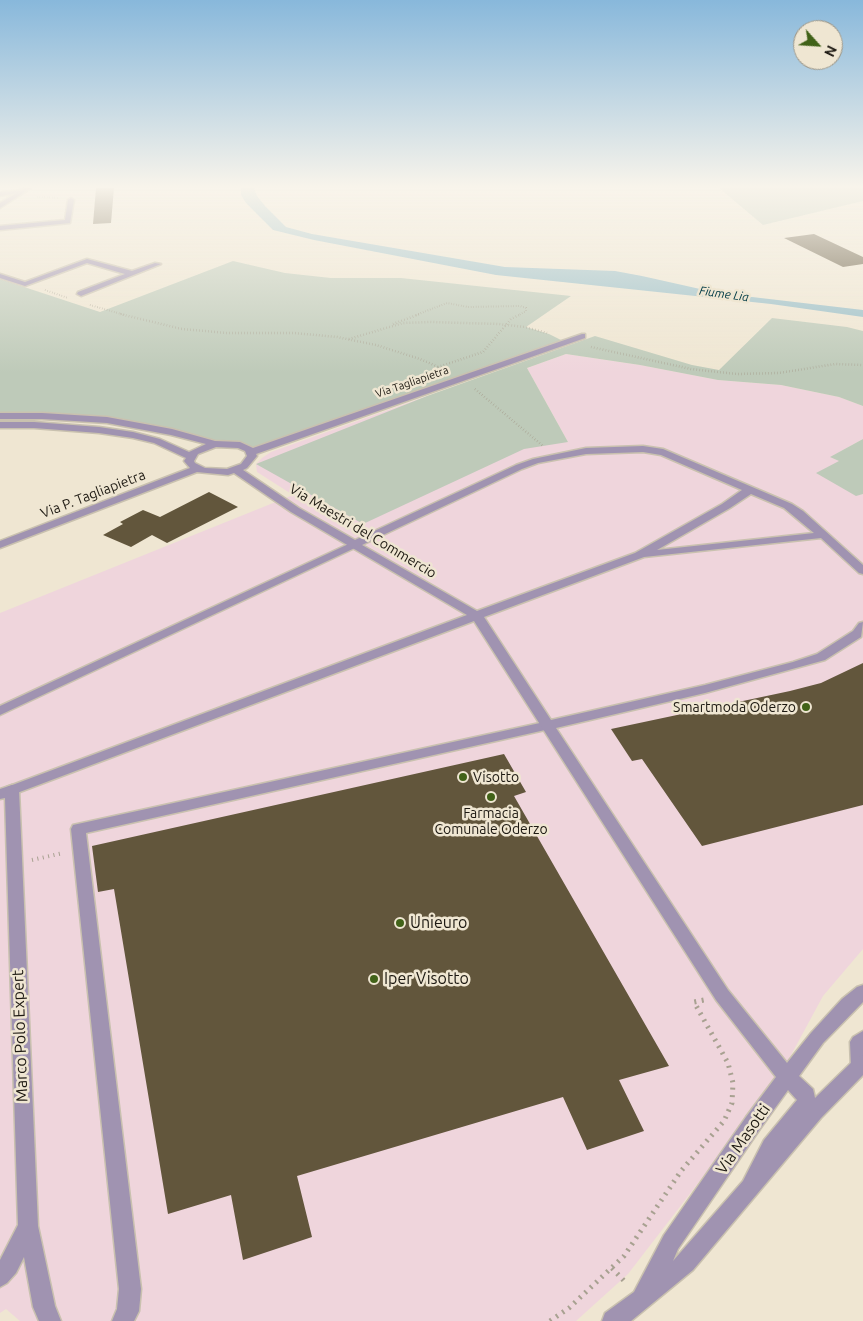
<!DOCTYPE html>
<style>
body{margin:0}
#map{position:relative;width:863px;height:1321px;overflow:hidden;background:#efe6d2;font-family:Ubuntu,sans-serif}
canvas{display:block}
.north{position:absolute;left:793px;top:20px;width:50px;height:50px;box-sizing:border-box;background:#efe6d2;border:1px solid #9b9485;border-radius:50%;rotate:116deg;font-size:14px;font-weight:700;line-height:20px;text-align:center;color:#1d1912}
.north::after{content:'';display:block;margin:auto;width:18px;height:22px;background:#416218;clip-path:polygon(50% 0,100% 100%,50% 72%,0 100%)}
</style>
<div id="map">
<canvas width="863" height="1321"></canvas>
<div class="north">N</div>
</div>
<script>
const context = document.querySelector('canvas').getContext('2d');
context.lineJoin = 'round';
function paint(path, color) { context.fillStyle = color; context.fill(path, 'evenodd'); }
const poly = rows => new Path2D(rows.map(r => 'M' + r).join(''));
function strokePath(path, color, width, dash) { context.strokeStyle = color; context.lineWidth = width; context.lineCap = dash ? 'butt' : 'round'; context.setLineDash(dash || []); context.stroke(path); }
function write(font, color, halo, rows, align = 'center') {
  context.font = font + ' Ubuntu,sans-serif'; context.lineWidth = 5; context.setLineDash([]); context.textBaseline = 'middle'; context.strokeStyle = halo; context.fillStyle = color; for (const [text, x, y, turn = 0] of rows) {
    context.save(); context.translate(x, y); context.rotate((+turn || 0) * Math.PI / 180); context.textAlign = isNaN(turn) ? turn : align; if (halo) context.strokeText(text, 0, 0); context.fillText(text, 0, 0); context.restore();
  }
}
paint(poly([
 [566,354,640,365,718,380,781,385,839,397,863,406,863,439,831,457,839,461,856,495,863,494,863,949,823,996,777,1081,628,1274,576,1321,20,1321,6,1309,0,1313,0,613,293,495,257,472,256,464,262,458,271,452,427,396,568,442,527,368]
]), '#efd5dc');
paint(poly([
 [719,188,863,188,863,201,763,225],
 [233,261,285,273,331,278,401,278,571,296,526,327,549,334,565,342,251,452,224,443,107,420,0,416,0,279,100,312],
 [772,318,847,327,863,331,863,406,839,397,781,385,718,380,640,365,566,354,527,368,568,442,524,449,363,524,256,464,427,396,595,336,692,365,719,370],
 [863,439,863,494,856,496,816,473,839,461,830,457]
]), '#becab9');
paint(poly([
 [241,188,254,188,257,196,265,206,286,227,312,234,505,267,615,271,642,276,718,293,863,310,863,317,771,304,496,275,314,240,273,230,246,203,241,195]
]), '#99bec7');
paint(poly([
 [96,188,114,188,111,223,93,224],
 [814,234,863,257,863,264,843,267,784,238],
 [209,492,238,507,167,543,152,535,131,547,103,535,123,524,120,522,143,510,160,517],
 [863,663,863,805,702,846,642,759,632,761,611,729,790,691,821,683],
 [504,754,526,792,514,796,669,1066,619,1080,644,1131,587,1150,563,1097,297,1176,312,1237,243,1260,231,1195,168,1214,114,889,98,892,92,846]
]), '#62563c');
const lane = poly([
 [24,190,24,192,0,196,0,192,24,190],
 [355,541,360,544,359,546,0,715,0,706,355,541],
 [549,721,554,722,556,725,554,728,86,833,141,1289,139,1311,134,1321,112,1321,117,1309,119,1289,71,829,73,825,549,721],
 [12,785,17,787,19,790,38,1226,55,1306,61,1321,39,1321,33,1307,24,1257,16,1273,7,1283,0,1287,0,1260,18,1225,5,798,0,799,0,789,12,785],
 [863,1031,863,1073,860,1074,854,1072,851,1066,850,1042,853,1037,863,1031]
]);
const street = poly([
 [25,188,31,188,0,208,0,203,25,188],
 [71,198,74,200,70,223,0,230,0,226,65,220,68,200,71,198],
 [87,259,132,271,155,263,161,264,81,296,77,294,78,292,125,274,87,263,25,286,0,278,0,274,25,282,87,259],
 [582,334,585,334,585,338,256,454,257,456,247,468,243,470,299,508,355,540,516,465,533,459,586,448,643,446,663,449,792,504,803,511,863,565,863,574,859,573,821,538,644,557,484,617,551,720,705,685,793,662,817,654,853,631,859,623,863,622,861,637,825,660,705,693,556,728,728,990,787,1063,811,1033,842,999,857,987,863,985,863,1002,823,1043,799,1076,813,1089,815,1098,857,1057,863,1055,863,1075,821,1118,693,1270,631,1321,602,1321,605,1313,634,1292,664,1235,746,1117,776,1077,716,1000,474,621,17,793,7,793,5,790,7,787,467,615,291,512,234,473,228,475,197,472,0,548,0,541,190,468,184,461,186,458,154,443,133,438,99,433,34,428,0,428,0,422,34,422,99,427,133,432,160,439,189,452,206,444,171,435,107,423,42,419,0,419,0,413,42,413,107,417,172,429,215,441,240,442,253,448,582,334],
 [216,447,238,448,245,451,247,456,241,464,227,469,205,468,195,463,194,461,198,454,216,447],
 [643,452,661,455,742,490,722,504,635,553,477,611,362,545,522,469,538,463,586,454,643,452],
 [751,494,784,508,814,533,657,550,730,508,751,494],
 [788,1090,797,1100,764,1140,743,1181,673,1261,678,1249,760,1129,788,1090]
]);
strokePath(lane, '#c9c1af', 3);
strokePath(street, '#c9c1af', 3);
strokePath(poly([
 [37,197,58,198],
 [45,290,68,298],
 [90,305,125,315],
 [416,315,447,303,468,307,520,306,526,308,526,311,519,315]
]), '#a8a191', 2, [0.5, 2]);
strokePath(poly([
 [120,314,182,329,227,333,294,333,337,337,376,345,420,359,445,370],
 [393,324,420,314],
 [349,339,403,323,430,322,499,324,525,327,547,333],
 [591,347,691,369,737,374,779,373,835,364,863,365],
 [438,367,483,352,511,319,521,314],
 [475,389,543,446]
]), '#a8a191', 2.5, [0.5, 2.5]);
strokePath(poly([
 [32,860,63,853]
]), '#a8a191', 4, [1, 4.5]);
strokePath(poly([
 [612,1268,627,1284],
 [550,1321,569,1308,624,1256,681,1171,724,1121,732,1103,733,1083,728,1063,694,1002,704,1000]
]), '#a8a191', 5, [2, 5.5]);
paint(lane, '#a093b1');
paint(street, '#a093b1');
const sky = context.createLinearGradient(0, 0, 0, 373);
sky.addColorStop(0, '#88b8db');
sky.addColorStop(0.5, '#f8f4eb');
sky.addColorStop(1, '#f8f4eb00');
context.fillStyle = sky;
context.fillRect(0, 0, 863, 373);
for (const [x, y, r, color] of [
 [806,707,5,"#416218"],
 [463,777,5,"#416218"],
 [491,797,5,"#416218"],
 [400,923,5,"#416218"],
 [374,979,5,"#416218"]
]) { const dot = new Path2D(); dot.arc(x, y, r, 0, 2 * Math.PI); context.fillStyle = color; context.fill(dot); strokePath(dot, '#efe6d2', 2); }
write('11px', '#1d1912', '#efe6d2', [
 ["Via Tagliapietra",412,382,-19]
]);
write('italic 12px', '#003b46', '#efe6d2', [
 ["Fiume Lia",724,294,8]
]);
write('14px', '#1d1912', '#efe6d2', [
 ["Via P. Tagliapietra",93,494,-21],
 ["Via Maestri del Commercio",363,531,31]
]);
write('14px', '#1d1912', '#efe6d2', [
 ["Smartmoda Oderzo",796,707],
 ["Visotto",473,777,"left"],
 ["Farmacia",491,813,"center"],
 ["Comunale Oderzo",491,829,"center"]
], 'right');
write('16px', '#1d1912', '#efe6d2', [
 ["Unieuro",410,923],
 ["Iper Visotto",384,979]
], 'left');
write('16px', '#1d1912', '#efe6d2', [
 ["Marco Polo Expert",20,1036,-92],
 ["Via Masotti",743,1139,-55]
]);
</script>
